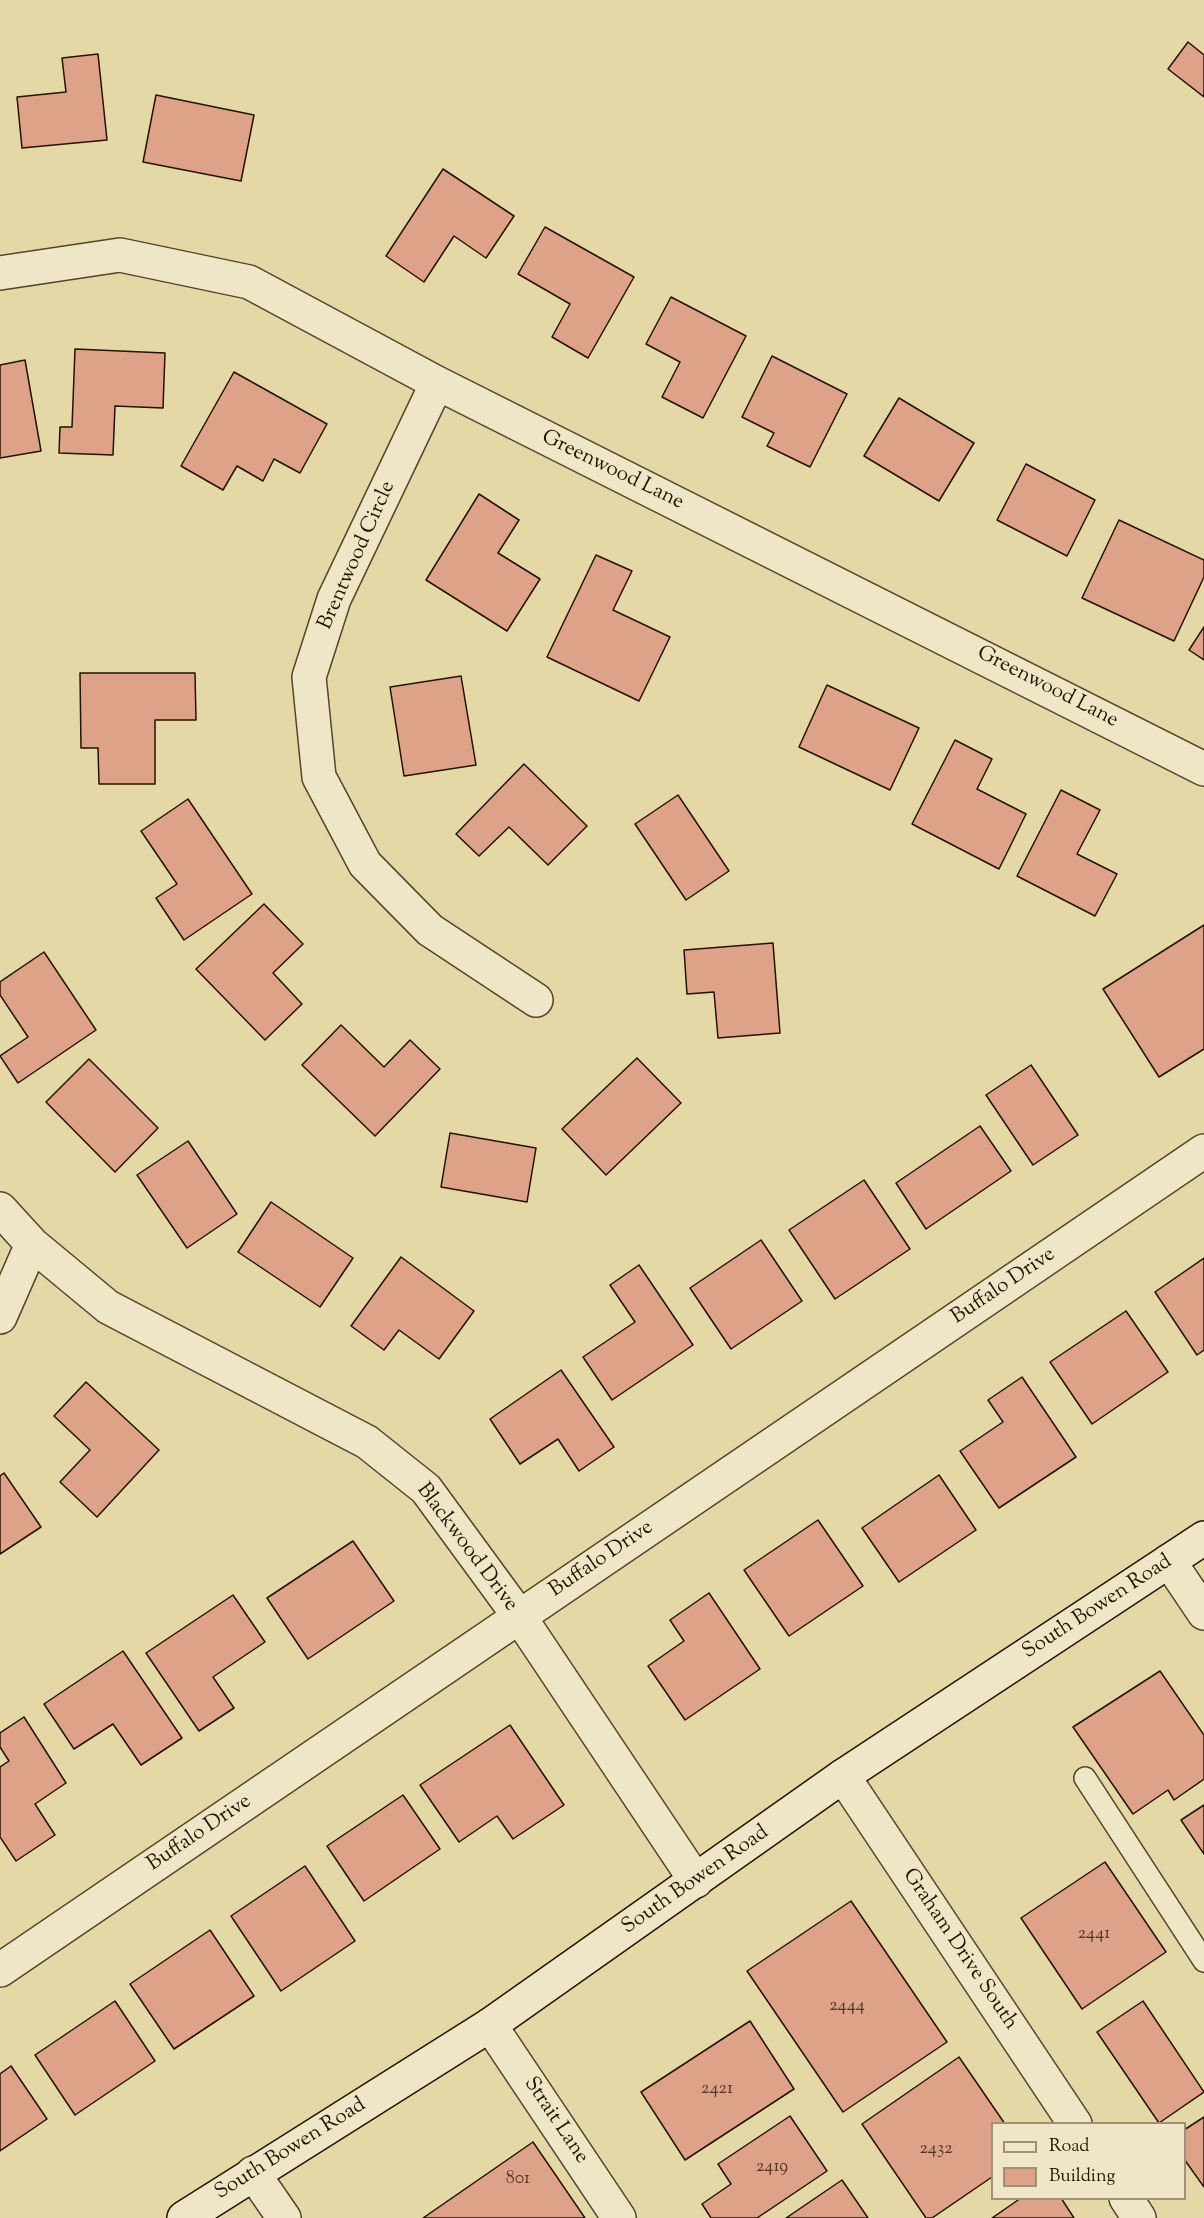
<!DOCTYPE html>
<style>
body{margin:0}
#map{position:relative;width:1204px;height:2218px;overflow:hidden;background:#e5d8a7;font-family:"Sorts Mill Goudy",serif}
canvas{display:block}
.legend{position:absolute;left:991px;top:2122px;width:195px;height:78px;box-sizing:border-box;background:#eee6c6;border:2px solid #9e9177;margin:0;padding:8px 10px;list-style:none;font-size:18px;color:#251201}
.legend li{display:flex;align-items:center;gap:12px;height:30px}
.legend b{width:30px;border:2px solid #9e9177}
</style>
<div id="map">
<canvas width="1204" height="2218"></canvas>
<ul class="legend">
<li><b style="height:8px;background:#eee6c6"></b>Road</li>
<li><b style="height:16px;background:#dea289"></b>Building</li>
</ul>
</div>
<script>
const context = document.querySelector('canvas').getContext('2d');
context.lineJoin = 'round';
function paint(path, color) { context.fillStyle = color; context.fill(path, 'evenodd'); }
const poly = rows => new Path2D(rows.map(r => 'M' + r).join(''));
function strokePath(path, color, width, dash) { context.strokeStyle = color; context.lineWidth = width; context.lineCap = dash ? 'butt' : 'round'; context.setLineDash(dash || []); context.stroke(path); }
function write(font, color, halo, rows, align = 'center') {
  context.font = font + ' "Sorts Mill Goudy",serif'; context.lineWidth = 4.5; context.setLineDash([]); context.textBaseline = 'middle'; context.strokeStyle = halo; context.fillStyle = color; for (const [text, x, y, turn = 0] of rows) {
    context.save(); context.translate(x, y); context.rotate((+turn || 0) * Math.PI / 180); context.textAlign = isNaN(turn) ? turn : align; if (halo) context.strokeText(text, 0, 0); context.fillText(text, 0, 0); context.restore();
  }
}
const building = poly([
 [1188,42,1204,55,1204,97,1168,69,1188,42],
 [98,54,107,140,22,148,17,97,66,92,62,58,98,54],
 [156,95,254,115,241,181,143,162,156,95],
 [443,169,514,216,486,258,454,236,424,282,386,256,443,169],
 [545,227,634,277,588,358,552,337,570,304,518,274,545,227],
 [671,297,746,336,703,418,662,397,680,362,646,344,671,297],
 [75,349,165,353,163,408,115,406,113,455,59,453,60,427,72,427,75,349],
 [772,356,847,394,810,467,767,446,774,433,742,417,772,356],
 [25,360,41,451,0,458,0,365,25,360],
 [234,372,327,424,300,473,274,459,263,481,237,466,223,490,181,466,234,372],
 [899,398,974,443,939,501,864,456,899,398],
 [1026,464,1095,500,1067,556,997,520,1026,464],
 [479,494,519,520,498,553,540,579,507,631,426,580,479,494],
 [1119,520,1204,560,1204,577,1174,641,1082,598,1119,520],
 [596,555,632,571,613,610,670,637,639,701,547,657,596,555],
 [1204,627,1204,660,1189,650,1204,627],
 [80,673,195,673,196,720,155,720,155,784,99,784,98,748,81,748,80,673],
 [461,676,476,765,404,776,390,687,461,676],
 [827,685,919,728,890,790,799,747,827,685],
 [955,740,992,759,977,789,1026,814,999,869,912,824,955,740],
 [524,764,587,826,548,865,509,827,479,856,456,834,524,764],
 [1061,790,1100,810,1077,854,1117,874,1095,916,1017,876,1061,790],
 [678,795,729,871,686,900,635,824,678,795],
 [188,799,252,894,184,940,156,898,177,884,141,831,188,799],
 [264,904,303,944,273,973,302,1004,265,1040,196,969,264,904],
 [1204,925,1204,1049,1159,1077,1103,989,1204,925],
 [773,943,780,1033,718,1038,714,992,687,994,684,950,773,943],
 [44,952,96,1030,18,1083,0,1056,28,1037,0,995,0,982,44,952],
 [341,1025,384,1067,410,1040,440,1069,375,1136,302,1065,341,1025],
 [637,1058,681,1103,606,1175,562,1129,637,1058],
 [89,1059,158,1128,115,1172,46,1102,89,1059],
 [1031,1065,1078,1135,1033,1165,986,1095,1031,1065],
 [980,1126,1011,1171,926,1229,896,1183,980,1126],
 [450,1133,536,1148,527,1202,441,1187,450,1133],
 [188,1141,237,1214,187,1248,137,1175,188,1141],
 [864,1180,910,1249,835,1299,789,1230,864,1180],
 [271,1202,353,1258,320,1307,238,1252,271,1202],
 [761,1240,802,1301,731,1349,690,1288,761,1240],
 [401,1257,474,1311,439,1359,399,1330,384,1350,351,1326,401,1257],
 [1204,1258,1204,1350,1197,1355,1155,1292,1204,1258],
 [639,1265,693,1345,612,1400,583,1357,635,1322,610,1285,639,1265],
 [1126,1311,1168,1372,1092,1424,1050,1362,1126,1311],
 [561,1370,614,1447,579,1471,558,1439,520,1464,490,1419,561,1370],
 [1022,1377,1076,1457,999,1508,960,1451,1003,1422,988,1400,1022,1377],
 [86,1382,159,1450,97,1517,60,1482,90,1450,54,1416,86,1382],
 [4,1473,41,1527,0,1554,0,1476,4,1473],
 [939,1475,976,1530,899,1582,862,1528,939,1475],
 [818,1520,863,1586,789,1636,744,1570,818,1520],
 [353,1541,394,1601,308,1659,267,1598,353,1541],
 [709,1593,760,1669,685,1720,648,1666,684,1641,670,1620,709,1593],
 [233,1595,265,1642,213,1677,234,1708,199,1731,146,1653,233,1595],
 [123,1651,182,1738,141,1765,113,1724,74,1749,44,1704,123,1651],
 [1160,1671,1204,1735,1204,1779,1174,1800,1168,1790,1133,1814,1073,1727,1160,1671],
 [24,1717,66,1783,35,1804,55,1835,16,1861,0,1837,0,1767,9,1761,0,1747,0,1733,24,1717],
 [510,1725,564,1805,513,1839,497,1816,459,1842,420,1785,510,1725],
 [403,1795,440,1849,364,1901,327,1846,403,1795],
 [1204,1805,1204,1854,1181,1820,1204,1805],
 [1105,1862,1166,1952,1082,2009,1021,1918,1105,1862],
 [305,1866,355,1941,281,1991,231,1916,305,1866],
 [851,1901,947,2042,843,2112,747,1971,851,1901],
 [210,1930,254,1996,174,2049,130,1984,210,1930],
 [115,2001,155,2061,75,2115,35,2055,115,2001],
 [1143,2001,1204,2092,1159,2123,1097,2032,1143,2001],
 [750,2021,794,2089,685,2160,641,2092,750,2021],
 [959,2057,1005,2124,992,2124,992,2177,932,2218,926,2218,862,2124,959,2057],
 [11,2066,47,2119,0,2151,0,2074,11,2066],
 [790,2116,827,2171,757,2218,711,2218,702,2204,731,2184,718,2164,790,2116],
 [1204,2117,1204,2187,1184,2159,1184,2130,1204,2117],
 [533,2142,585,2218,423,2218,533,2142],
 [842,2180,868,2218,786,2218,842,2180],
 [1021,2198,1061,2198,1074,2218,992,2218,1021,2198]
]);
paint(building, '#dea289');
strokePath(building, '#251201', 1.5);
const lane = poly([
 [1085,1778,1204,1961]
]);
const street = poly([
 [0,273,120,255,249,282,437,383,1204,769],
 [437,383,334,599,309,677,319,777,365,864,430,930,536,1000],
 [0,1209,32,1244,108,1307,367,1442,426,1489,519,1616,696,1881],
 [0,1317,32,1244],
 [1169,1561,1204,1613],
 [843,1776,1075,2124],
 [0,1970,1204,1151],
 [490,2025,619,2218],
 [253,2173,284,2218],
 [1126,2198,1139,2218]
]);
const secondary = poly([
 [184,2218,490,2025,843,1776,1204,1538]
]);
strokePath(lane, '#55442a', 24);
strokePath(street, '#55442a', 36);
strokePath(secondary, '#251201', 36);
strokePath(lane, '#eee6c6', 21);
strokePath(street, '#eee6c6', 33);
strokePath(secondary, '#eee6c6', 33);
write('18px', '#533623', null, [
 ["2441",1094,1935],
 ["2444",847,2007],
 ["2421",717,2090],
 ["2432",936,2150],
 ["2419",772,2168],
 ["801",518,2180]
]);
write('21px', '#251201', '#eee6c6', [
 ["Greenwood Lane",612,471,26],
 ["Brentwood Circle",358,556,-66],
 ["Greenwood Lane",1047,688,27],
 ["Buffalo Drive",1004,1287,-34],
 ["Blackwood Drive",466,1548,53],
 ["Buffalo Drive",602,1560,-34],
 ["South Bowen Road",1098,1608,-33],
 ["Buffalo Drive",200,1834,-34],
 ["South Bowen Road",696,1881,-35],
 ["Graham Drive South",959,1950,56],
 ["Strait Lane",555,2121,56],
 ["South Bowen Road",291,2150,-32]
]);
</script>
